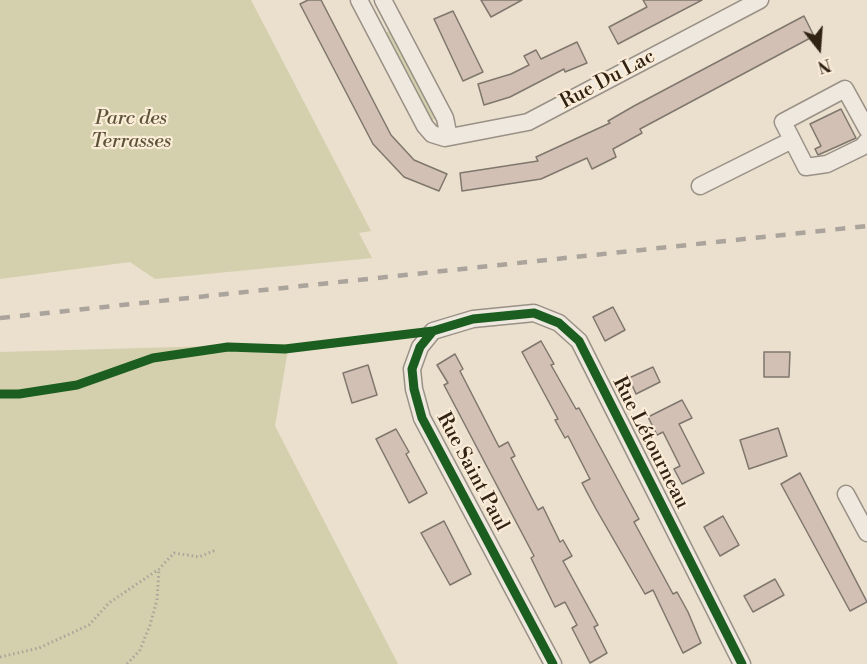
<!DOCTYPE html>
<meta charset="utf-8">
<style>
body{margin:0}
#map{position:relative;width:867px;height:664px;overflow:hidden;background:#ebdfce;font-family:"Libre Bodoni",serif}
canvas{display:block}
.north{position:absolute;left:789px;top:18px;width:60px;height:60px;-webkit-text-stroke:4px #faecd7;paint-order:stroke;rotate:163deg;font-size:16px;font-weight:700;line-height:24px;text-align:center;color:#302314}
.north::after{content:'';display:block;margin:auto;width:21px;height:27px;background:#302314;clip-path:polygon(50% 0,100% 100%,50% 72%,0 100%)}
</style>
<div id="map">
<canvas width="867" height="664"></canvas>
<div class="north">N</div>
</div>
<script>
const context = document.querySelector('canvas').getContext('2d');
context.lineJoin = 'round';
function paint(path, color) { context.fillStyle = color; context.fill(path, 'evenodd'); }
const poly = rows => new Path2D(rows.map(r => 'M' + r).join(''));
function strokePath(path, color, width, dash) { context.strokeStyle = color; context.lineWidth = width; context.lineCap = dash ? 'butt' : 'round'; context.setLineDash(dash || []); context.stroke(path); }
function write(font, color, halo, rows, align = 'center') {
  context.font = font + ' "Libre Bodoni",serif'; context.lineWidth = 4.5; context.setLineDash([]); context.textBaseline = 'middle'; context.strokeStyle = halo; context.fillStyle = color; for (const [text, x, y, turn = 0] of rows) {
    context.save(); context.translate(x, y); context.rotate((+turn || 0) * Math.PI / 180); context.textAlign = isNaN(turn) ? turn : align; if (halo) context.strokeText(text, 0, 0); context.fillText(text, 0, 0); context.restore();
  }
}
paint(poly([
 [0,0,251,0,371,231,359,233,372,258,155,279,130,262,0,279],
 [390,31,436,118,431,121,385,33],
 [289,344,275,426,398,664,0,664,0,352]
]), '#d4cfac');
const building = poly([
 [308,0,321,0,391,135,414,160,447,174,439,191,404,177,373,144,300,4,308,0],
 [481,0,522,0,491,17,481,0],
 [643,0,702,0,618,44,609,27,647,7,643,0],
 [453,11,483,72,463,81,434,19,453,11],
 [804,16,814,36,640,129,642,133,613,149,616,157,592,169,587,158,541,179,462,191,460,173,538,161,536,157,610,123,608,121,634,106,804,16],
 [577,42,587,63,565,72,564,69,510,97,484,105,478,84,511,74,529,65,524,56,536,50,541,59,577,42],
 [841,109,856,138,818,155,815,149,821,146,810,124,841,109],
 [613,307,625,330,605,341,593,317,613,307],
 [541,341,554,364,551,365,576,409,579,408,639,519,634,522,673,594,677,592,688,612,701,643,683,653,653,590,645,594,596,509,582,483,590,479,568,436,565,438,555,420,558,419,522,352,541,341],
 [764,352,790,352,789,377,764,377,764,352],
 [455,354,463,369,460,371,499,447,508,442,515,456,511,458,538,510,543,507,560,542,563,540,572,556,563,561,598,625,594,627,607,653,590,663,572,628,577,625,565,602,555,607,531,558,534,556,444,385,448,383,437,365,455,354],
 [368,365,377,395,352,403,343,373,368,365],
 [653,367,660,382,636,394,629,378,653,367],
 [682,400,692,418,679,424,704,473,682,484,674,469,680,466,663,432,657,435,648,417,682,400],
 [778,428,787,456,749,469,740,440,778,428],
 [396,429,409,452,406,454,427,493,409,503,376,439,396,429],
 [800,473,867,602,850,611,781,484,800,473],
 [723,516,739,545,720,556,704,527,723,516],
 [444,521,471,574,450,585,421,533,444,521],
 [775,579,784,595,753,612,744,596,775,579]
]);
paint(building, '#d3c0b4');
strokePath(building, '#7f776d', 1.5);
const minor = poly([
 [359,0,425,126,432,134,445,138,528,122,760,0],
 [383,0,445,118,449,137],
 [867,129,845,89,783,122,806,167,827,164,862,147,867,141],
 [700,186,792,140],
 [846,494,867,533],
 [553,664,422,418,414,389,412,369,420,347,433,331,473,319,534,313,559,323,579,341,742,664]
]);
strokePath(minor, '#9a9186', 19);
strokePath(poly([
 [0,657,39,648,89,625,109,603,159,569,174,553,199,557,216,550],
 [127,664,140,650,150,625,157,600,159,569]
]), '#aaa49c', 3, [1.5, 3]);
strokePath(minor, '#eee8df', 16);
strokePath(poly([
 [0,318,867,226]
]), '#aaa49c', 4.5, [10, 10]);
strokePath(poly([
 [0,394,19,394,77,385,153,358,228,347,285,349,433,331],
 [553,664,422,418,414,389,412,369,420,347,433,331,473,319,534,313,559,323,579,341,742,664]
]), '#1b5e20', 9);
write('20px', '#302314', '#faecd7', [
 ["Rue Du Lac",608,80,-28],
 ["Rue Létourneau",650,443,63],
 ["Rue Saint Paul",472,472,62]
]);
write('italic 20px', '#5c5339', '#faecd7', [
 ["Parc des",131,119],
 ["Terrasses",131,142]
]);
</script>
